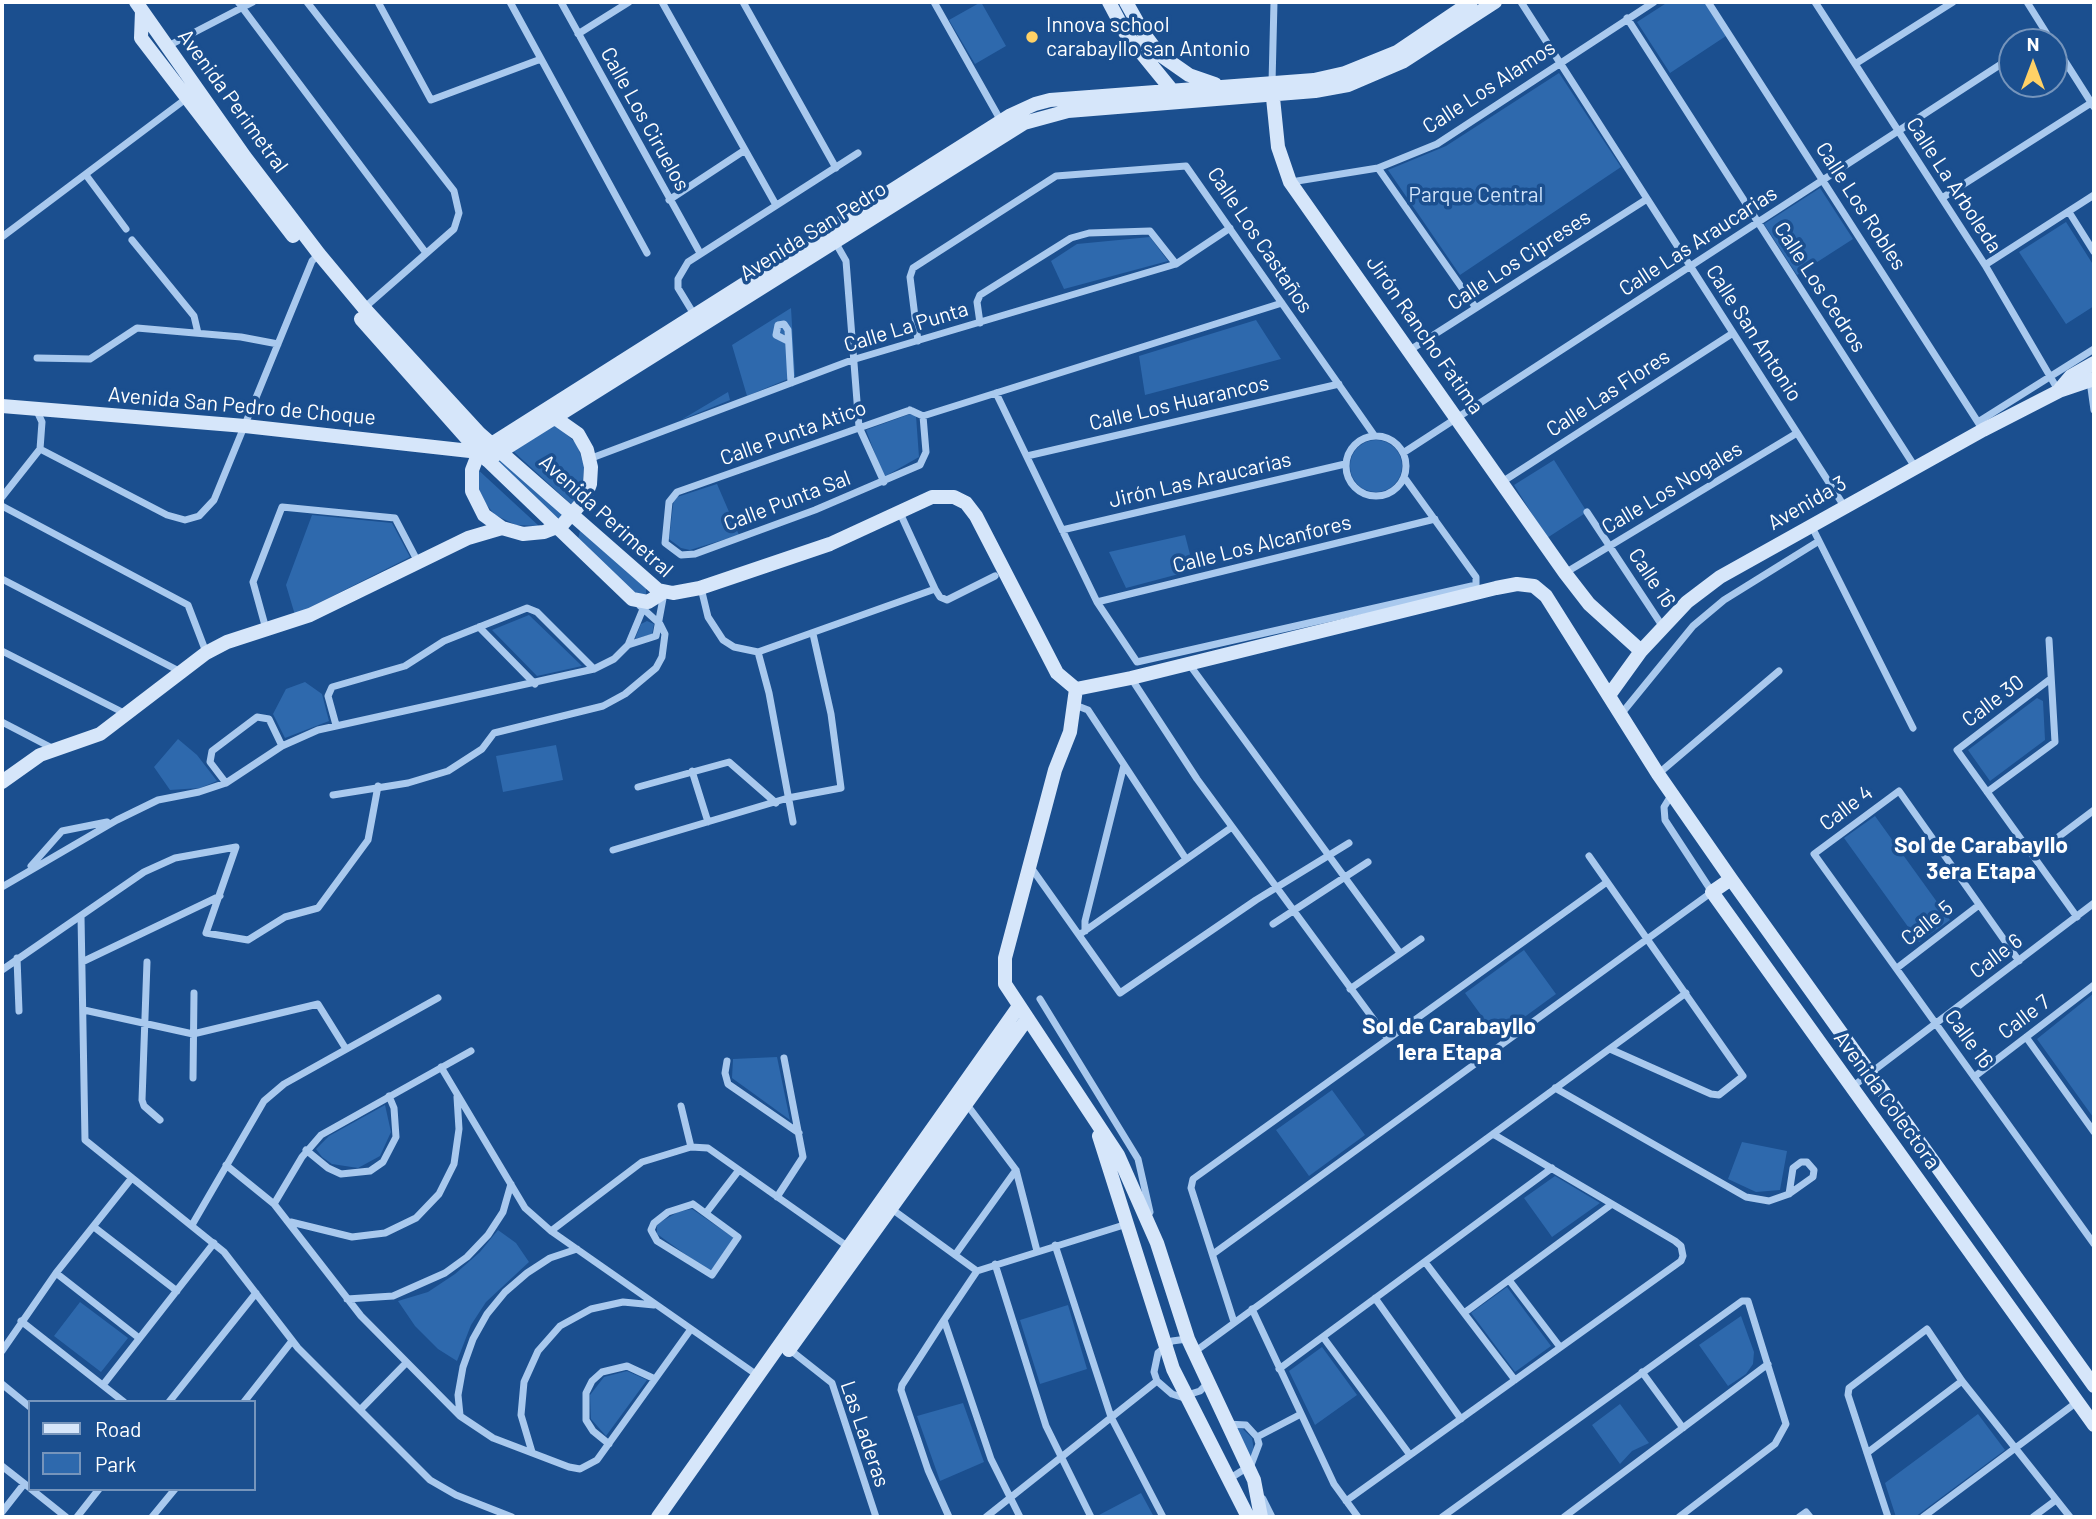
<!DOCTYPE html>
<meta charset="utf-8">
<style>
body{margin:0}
#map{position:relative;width:2096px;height:1519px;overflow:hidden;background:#1b4f8f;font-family:Barlow,sans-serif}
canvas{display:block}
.frame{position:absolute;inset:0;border:4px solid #fff;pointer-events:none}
.legend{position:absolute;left:28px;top:1400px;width:228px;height:91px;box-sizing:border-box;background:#1b4f8f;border:2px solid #7695bc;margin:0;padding:9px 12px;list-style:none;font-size:21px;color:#fff}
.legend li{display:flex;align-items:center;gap:14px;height:35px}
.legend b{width:35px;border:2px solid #7695bc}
.north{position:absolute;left:1998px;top:28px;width:70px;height:70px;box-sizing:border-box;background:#1b4f8f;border:2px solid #7695bc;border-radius:50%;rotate:0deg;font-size:19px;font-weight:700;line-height:28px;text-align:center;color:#fff}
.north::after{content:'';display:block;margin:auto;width:24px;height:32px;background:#ffd166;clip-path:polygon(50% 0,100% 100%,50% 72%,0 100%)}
</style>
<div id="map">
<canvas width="2096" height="1519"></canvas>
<div class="frame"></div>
<ul class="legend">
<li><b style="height:9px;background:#d6e6fa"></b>Road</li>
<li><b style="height:19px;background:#2e69ad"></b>Park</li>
</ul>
<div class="north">N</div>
</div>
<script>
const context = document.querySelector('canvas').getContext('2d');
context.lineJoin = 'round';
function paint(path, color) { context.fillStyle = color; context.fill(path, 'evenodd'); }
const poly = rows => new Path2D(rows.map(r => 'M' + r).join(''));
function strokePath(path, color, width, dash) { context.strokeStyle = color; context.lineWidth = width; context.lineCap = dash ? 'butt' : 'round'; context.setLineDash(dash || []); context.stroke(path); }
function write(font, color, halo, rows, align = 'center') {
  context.font = font + ' Barlow,sans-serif'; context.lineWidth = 7; context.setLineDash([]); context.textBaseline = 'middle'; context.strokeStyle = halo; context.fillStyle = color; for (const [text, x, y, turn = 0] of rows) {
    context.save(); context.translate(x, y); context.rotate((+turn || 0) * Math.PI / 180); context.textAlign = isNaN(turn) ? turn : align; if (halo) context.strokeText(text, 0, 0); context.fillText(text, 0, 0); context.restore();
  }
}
paint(poly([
 [981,2,1006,46,975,64,949,20],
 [1668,2,1704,2,1726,36,1670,73,1637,22],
 [1559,73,1621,167,1460,275,1388,170,1446,146],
 [1820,188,1853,239,1797,275,1764,224],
 [2066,222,2094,266,2094,306,2066,324,2019,252],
 [1150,237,1168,261,1064,289,1051,261,1077,244],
 [791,308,795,376,747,396,732,345],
 [1256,320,1281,359,1145,395,1139,356],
 [728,392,730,400,681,420],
 [910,414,916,416,919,457,884,477,866,430],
 [555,424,577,444,584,466,582,489,572,505,513,451],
 '1350 466a26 26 0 1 1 52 0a26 26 0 1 1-52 0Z',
 [497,458,564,512,560,520,498,466],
 [1554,460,1587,512,1547,538,1514,485],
 [474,466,539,526,516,525,495,515,481,498],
 [717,484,739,535,690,550,681,548,669,539,674,498],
 [312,515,392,523,410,557,295,615,286,585],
 [580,531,583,531,646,588,646,594,637,595,578,539],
 [1185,535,1194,570,1126,588,1109,552],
 [529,615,582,666,537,676,492,630],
 [647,621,654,624,652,634,635,639,641,624],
 [305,682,322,694,329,721,285,738,273,714,286,689],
 [2037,698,2043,701,2045,740,1990,781,1968,750],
 [178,739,197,755,217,781,200,788,170,790,154,767],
 [556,745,563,780,503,792,496,756],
 [1875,816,1950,920,1919,942,1844,838],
 [1524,950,1556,994,1497,1037,1465,993],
 [2094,993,2094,1116,2093,1117,2037,1039],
 [777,1057,790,1120,732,1078,733,1059],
 [1332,1090,1365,1135,1309,1176,1276,1130],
 [385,1105,391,1132,380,1156,358,1168,332,1164,322,1157,316,1149,329,1136],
 [1742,1142,1787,1151,1780,1190,1756,1192,1728,1179],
 [1555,1176,1600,1203,1552,1237,1524,1198],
 [692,1209,734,1238,710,1272,657,1234,657,1224,678,1212],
 [498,1230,516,1243,529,1262,486,1302,471,1325,457,1361,438,1349,415,1326,398,1301,428,1292,455,1274,480,1252],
 [1507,1287,1551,1346,1515,1372,1471,1313],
 [80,1302,128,1338,101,1372,54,1336],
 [1068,1305,1087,1369,1040,1384,1020,1320],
 [1741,1316,1754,1352,1753,1364,1746,1374,1728,1386,1699,1345],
 [1322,1347,1357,1395,1315,1425,1289,1371],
 [627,1371,647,1380,606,1436,591,1419,590,1395,604,1377],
 [963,1403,984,1462,940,1481,917,1416],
 [1620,1404,1649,1443,1632,1451,1620,1464,1592,1425],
 [1978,1414,2005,1450,1915,1517,1896,1517,1885,1483],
 [1234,1427,1243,1429,1252,1438,1254,1451,1249,1459],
 [1141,1493,1154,1517,1100,1517,1099,1515]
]), '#2e69ad');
strokePath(poly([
 [238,2,426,253],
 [307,2,454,191,459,213,454,229,364,308],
 [378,2,431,100,541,59],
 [510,2,647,253],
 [561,2,700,253],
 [662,2,776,205],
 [743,2,836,168],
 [934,2,1001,121],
 [1521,2,1844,506],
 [1708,2,1983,430],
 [1815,2,1985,265,2058,390],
 [2027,2,2052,42],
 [1627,18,1915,467],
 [578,34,629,2],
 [2035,42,2047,34],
 [2054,44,2094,107],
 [168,46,253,2],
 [1855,64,1953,2],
 [1272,83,1274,2],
 [1378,168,1476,308],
 [86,175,126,229],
 [1291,182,1378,168,1437,144,1654,2],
 [1942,198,2091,103],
 [669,200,745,150],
 [2069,212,2094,252],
 [2,237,187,98],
 [132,240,194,316,198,333],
 [834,240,846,261,859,427,884,482],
 [1985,265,2094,195],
 [695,316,678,288,678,279,688,262,858,153],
 [980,323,977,302,980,295,1071,238,1089,233,1150,231,1176,264],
 [788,341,776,335,778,325,784,324,788,330,791,383],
 [918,341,910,277,913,268,1056,176,1186,166,1374,435],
 [1410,350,1647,199],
 [37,358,90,359,137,328,241,337,278,344],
 [2090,381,2094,410],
 [996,393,1097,602,1137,662,1476,585,1476,577,1404,477],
 [910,410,923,416,926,452,920,465,815,510,695,554,681,555,665,543,669,502,677,492,910,410],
 [923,416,1282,303],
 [1978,422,2094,349],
 '1346 466a30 30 0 1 1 60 0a30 30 0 1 1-60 0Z',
 [40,449,167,515,185,520,199,516,214,500,312,261,319,254],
 [1403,453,2012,57],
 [1027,456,1339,384],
 [589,459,852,360,1176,264,1230,228],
 [1502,482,1733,333],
 [2,497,40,449,42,422,36,409],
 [2,506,188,605,206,652],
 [1587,512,1663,627],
 [900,513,935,589],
 [1811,525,1913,728],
 [1062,530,1345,464],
 [1565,573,1797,433],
 [2,579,181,672],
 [701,588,708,617,723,640,734,647,758,652,935,589,940,597,947,600,995,576],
 [1097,602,1435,519],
 [479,627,535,684],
 [266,629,253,582,282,507,395,518,418,562],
 [628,645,656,636,664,593],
 [2,651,126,714],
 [758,652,769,693,793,822],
 [1189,664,1400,953],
 [1131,678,1197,779,1388,1039],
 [2049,680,1957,750,2077,917],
 [1075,705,1088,710,1186,859],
 [1622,713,1693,626,1724,600,1819,541],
 [2,722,54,749],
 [336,725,328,696,332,687,405,666,444,641,527,608,537,612,594,669],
 [692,771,708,822],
 [1658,774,1779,671],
 [226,783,210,762,212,751,257,717,269,719,282,746],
 [638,787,729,762,776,803],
 [1987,792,2055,742,2049,640],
 [333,795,408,783,448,771,482,749,494,733,603,706,625,694,656,668,662,657,665,634,660,624,640,606],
 [613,850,788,798,841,788,831,714,813,634],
 [1589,856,1743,1076,1719,1095,1711,1094,1610,1049],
 [2033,856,2094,810],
 [31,866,62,831,107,822],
 [1030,866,1120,993,1256,900,1349,843],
 [2,887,117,820,158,800,199,792,226,783,282,746,318,730,594,669,614,659,628,645,643,609],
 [81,916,85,1140,224,1252,298,1348,430,1480,456,1495,512,1517],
 [1273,924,1368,862],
 [1085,931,1085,921,1124,765],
 [1079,935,1232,827],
 [17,958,19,1011],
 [2019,961,1899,791,1814,854,2094,1244],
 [82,962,220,896],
 [147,962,142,1100,144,1106,160,1120],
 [1897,968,1979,905],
 [2,970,144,872,175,858,236,847,206,933,248,940,285,917,318,908,368,840,378,786],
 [1350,989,1421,939],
 [1040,999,1138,1159,1150,1212],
 [84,1010,193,1034,318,1004,346,1049],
 [2026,1037,2094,1132],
 [727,1061,725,1073,728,1084,799,1133],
 [441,1067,525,1208,551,1231,757,1375],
 [1974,1077,2094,985],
 [193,1078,194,993],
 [1852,1087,2094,903],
 [1555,1088,1746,1197,1769,1201,1789,1194,1813,1177,1814,1170,1807,1162,1801,1162,1793,1168,1789,1194],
 [965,1102,1016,1170,1037,1251],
 [681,1106,691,1147],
 [306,1150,328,1168,341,1174,370,1171,383,1162,396,1137,394,1108,389,1096],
 [226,1165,274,1204,361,1316,460,1416,493,1438,569,1467,580,1469,597,1460,691,1329],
 [777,1197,803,1157,784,1058],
 [274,1204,302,1157,321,1135,471,1051],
 [693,1204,738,1237,712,1275,657,1241,651,1230,654,1223,668,1212,693,1204],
 [889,1207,977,1271],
 [706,1213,739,1170],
 [291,1222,352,1237,385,1233,416,1218,439,1194,454,1164,459,1129,457,1097],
 [192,1225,264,1101,284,1084,438,998],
 [94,1227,177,1291],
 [551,1231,642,1162,691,1147,708,1148,847,1246],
 [1055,1245,1111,1417,1163,1517],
 [1213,1254,1712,892,1665,820,1664,807,1672,794],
 [955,1255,1016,1170],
 [1425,1262,1515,1380],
 [995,1264,1046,1426,1091,1517],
 [56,1273,139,1338],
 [1509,1280,1560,1347],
 [1375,1298,1461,1419],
 [347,1299,393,1296,445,1273,467,1257,488,1235,503,1212,511,1184],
 [1252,1309,1334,1484,1358,1517],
 [1464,1313,1612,1204],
 [944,1320,902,1385,901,1390,928,1470,949,1517],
 [21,1321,124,1402],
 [1234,1322,1191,1188,1193,1179,1607,882],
 [1323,1337,1410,1455],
 [1187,1339,1172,1341,1158,1353,1154,1372,1157,1381,1172,1394,1181,1397,1200,1391,1207,1384],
 [789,1349,832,1383,876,1517],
 [2,1351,56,1273,131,1179],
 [1193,1353,1686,993],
 [1279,1369,1552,1168],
 [1642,1372,1683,1428],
 [2,1384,30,1407],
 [103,1385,214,1243],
 [169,1402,256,1293],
 [244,1402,292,1341],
 [360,1410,406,1363],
 [460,1415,458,1395,463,1367,473,1339,487,1314,505,1292,527,1273,550,1258,577,1249],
 [1227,1424,1246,1425,1257,1437,1259,1444,1251,1465,1229,1479],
 [1257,1437,1301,1414],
 [609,1444,593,1431,586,1420,586,1393,592,1381,602,1372,627,1366,655,1379],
 [532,1452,521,1415,524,1382,538,1351,560,1326,591,1309,623,1302,654,1305],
 [1867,1453,1962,1381],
 [2,1466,30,1488],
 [31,1489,66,1517],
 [1263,1499,1272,1517],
 [1346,1501,1681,1261,1683,1256,1681,1246,1675,1241,1493,1134],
 [2,1512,24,1484],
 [77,1517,99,1489],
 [152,1517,175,1489],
 [986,1517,1157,1381],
 [1020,1517,991,1459,944,1320,977,1271,1127,1224],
 [1442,1517,1742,1301,1748,1301,1786,1424,1775,1444,1679,1517],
 [1564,1517,1768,1364],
 [1799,1517,1806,1512,1810,1517],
 [1888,1517,1848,1395,1849,1388,1927,1329,1962,1381,2070,1517],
 [1923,1517,2077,1402],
 [2033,1517,2056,1500]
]), '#a9c9ee', 7);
strokePath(poly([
 [136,2,245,157,319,254,364,308,479,433,658,590,673,593,700,588,830,544,932,497,954,497,966,503,976,516,1057,673,1076,689,1131,678,1496,588,1517,584,1534,586,1546,596,1658,774,1731,879,2094,1386],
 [1109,2,1126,34,1175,94],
 [1126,2,1144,34,1159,54,1189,75,1215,84],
 [142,11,141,38,293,236],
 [1272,88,1278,147,1290,182,1565,573,1589,604,1641,651],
 [361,319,479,452,632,599,648,602,664,592],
 [2060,389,2071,376,2094,363],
 [2,406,245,426,479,452],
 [479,452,1011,115,1035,104,1050,100,1314,80,1345,73,1397,52,1471,2],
 [479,452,472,470,472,491,484,515,502,528,523,534,544,532,562,525,584,500,590,484,591,467,587,450,578,434,551,415],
 [487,460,1024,123,1068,111,1315,91,1348,85,1404,61,1495,2],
 [1076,689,1070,732,1055,770,1005,958,1005,984,1118,1155,1157,1243,1188,1339,1254,1480,1261,1517],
 [1610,694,1641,651,1687,602,1720,577,1983,430,2059,391,2094,379],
 [2,782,40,755,100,734,206,653,227,642,310,615,468,538,502,528],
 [1731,879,1712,892,2094,1425],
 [1099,1136,1173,1369,1248,1517],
 [789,1350,1027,1019],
 [658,1517,1019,1006]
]), '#d6e6fa', 14);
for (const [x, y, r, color] of [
 [1032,37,7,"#ffd166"]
]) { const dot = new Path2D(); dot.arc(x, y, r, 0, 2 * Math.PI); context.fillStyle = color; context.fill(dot); strokePath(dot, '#1b4f8f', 2.5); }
write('21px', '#fff', '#1b4f8f', [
 ["Innova school",1046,25],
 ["carabayllo san Antonio",1046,49]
], 'left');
write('21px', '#fff', '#1b4f8f', [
 ["Calle Los Alamos",1489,87,-33],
 ["Avenida Perimetral",233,101,54],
 ["Calle Los Ciruelos",645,119,61],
 ["Calle La Arboleda",1954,185,57],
 ["Calle Los Robles",1861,206,57],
 ["Avenida San Pedro",813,231,-32],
 ["Calle Los Castaños",1260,240,56],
 ["Calle Las Araucarias",1698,241,-33],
 ["Calle Los Cipreses",1519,260,-33],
 ["Calle Los Cedros",1820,287,57],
 ["Calle La Punta",906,327,-17],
 ["Calle San Antonio",1754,333,57],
 ["Jirón Rancho Fatima",1425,335,55],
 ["Calle Las Flores",1608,393,-33],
 ["Calle Los Huarancos",1179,403,-13],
 ["Avenida San Pedro de Choque",242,406,5],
 ["Calle Punta Atico",793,433,-20],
 ["Jirón Las Araucarias",1200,480,-13],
 ["Calle Los Nogales",1672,488,-31],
 ["Calle Punta Sal",787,501,-21],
 ["Avenida 3",1807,503,-30],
 ["Avenida Perimetral",606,516,42],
 ["Calle Los Alcanfores",1262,544,-14],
 ["Calle 16",1652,578,56],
 ["Calle 30",1993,701,-37],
 ["Calle 4",1846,808,-37],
 ["Calle 5",1927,923,-38],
 ["Calle 6",1996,956,-37],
 ["Calle 7",2024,1017,-37],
 ["Calle 16",1969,1039,54],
 ["Avenida Colectora",1887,1100,54],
 ["Las Laderas",865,1434,71]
]);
write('21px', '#cfe3fa', '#1b4f8f', [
 ["Parque Central",1476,195]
]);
write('bold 23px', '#fff', '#1b4f8f', [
 ["Sol de Carabayllo",1981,845],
 ["3era Etapa",1981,871],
 ["Sol de Carabayllo",1449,1026],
 ["1era Etapa",1449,1052]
]);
</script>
